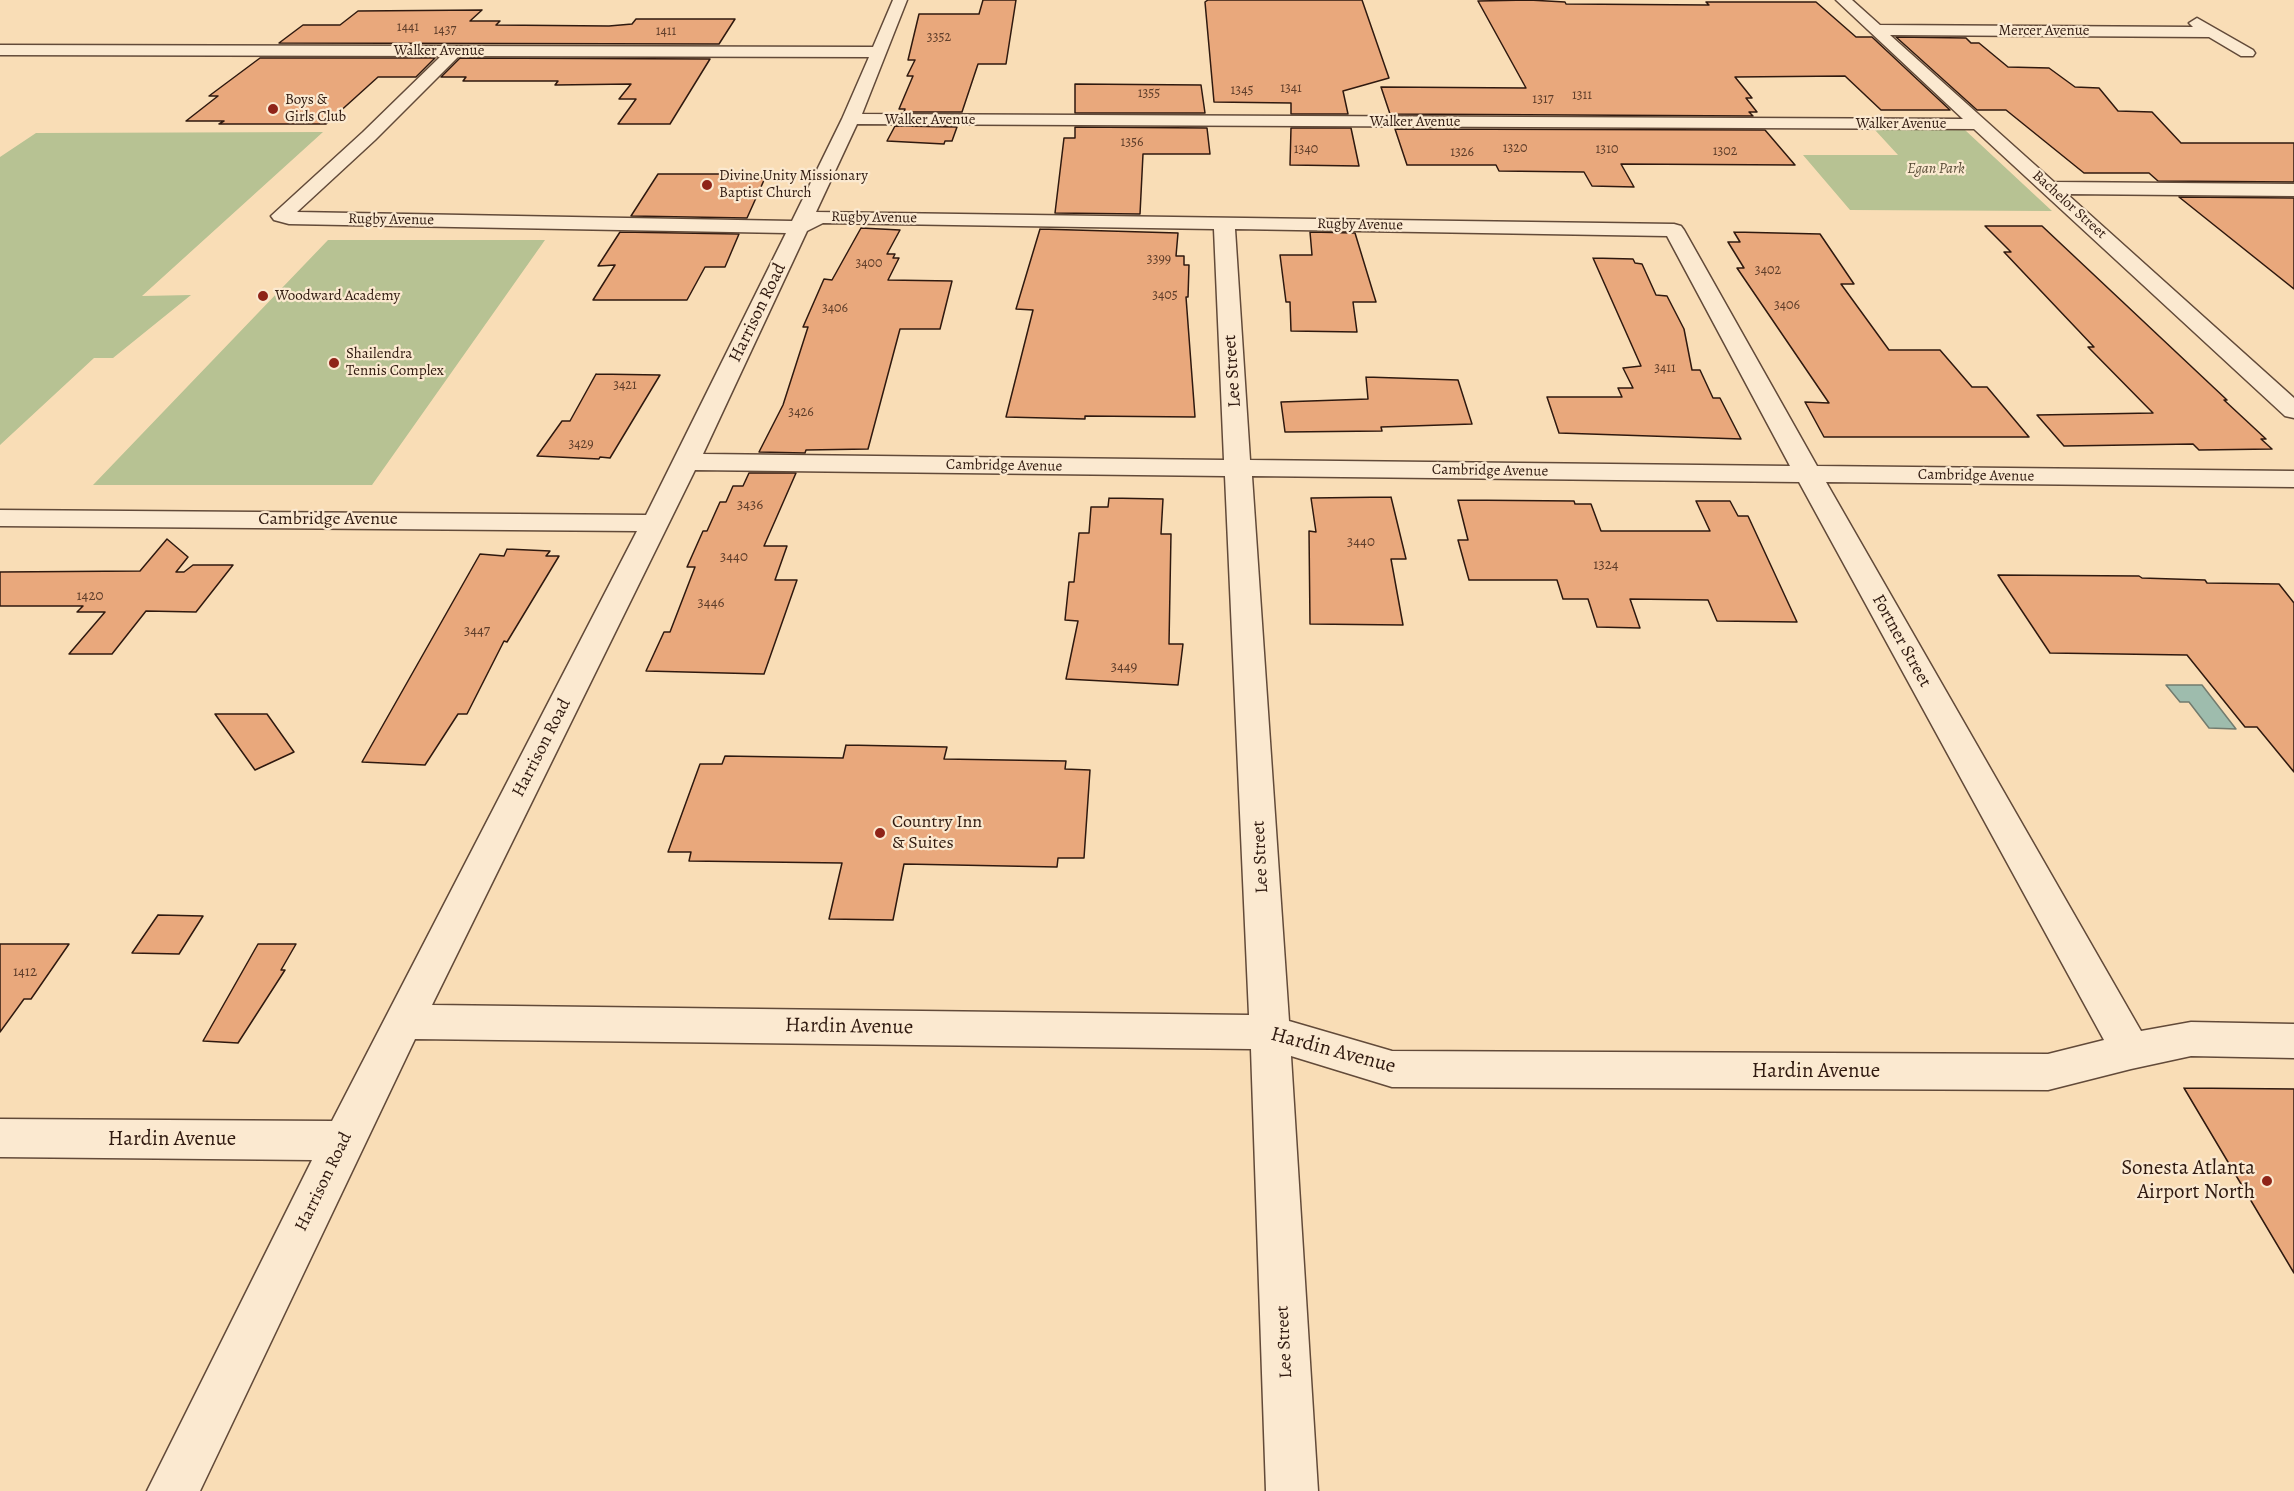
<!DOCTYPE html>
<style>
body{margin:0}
canvas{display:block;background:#f9ddb6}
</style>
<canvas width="2294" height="1491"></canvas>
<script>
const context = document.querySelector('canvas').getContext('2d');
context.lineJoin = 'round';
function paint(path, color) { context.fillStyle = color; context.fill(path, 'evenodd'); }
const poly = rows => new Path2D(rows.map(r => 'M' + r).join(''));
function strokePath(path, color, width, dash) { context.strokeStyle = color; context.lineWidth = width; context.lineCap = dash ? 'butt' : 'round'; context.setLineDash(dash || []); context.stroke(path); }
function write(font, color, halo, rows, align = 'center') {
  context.font = font + ' Alegreya,serif'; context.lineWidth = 4.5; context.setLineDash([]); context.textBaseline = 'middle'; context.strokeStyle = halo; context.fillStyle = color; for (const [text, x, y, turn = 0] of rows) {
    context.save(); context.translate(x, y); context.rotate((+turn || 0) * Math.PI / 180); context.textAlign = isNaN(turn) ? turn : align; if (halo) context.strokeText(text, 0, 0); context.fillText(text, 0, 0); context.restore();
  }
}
paint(poly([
 [1875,130,1965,130,2052,211,1850,210,1803,155,1898,155],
 [323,132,142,296,191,295,113,358,94,358,0,445,0,157,36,133],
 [328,240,545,240,372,485,93,485]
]), '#b7c293');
const water = poly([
 [2166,685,2202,685,2236,729,2209,728,2189,702,2180,702,2166,685]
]);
paint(water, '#9ebcad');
strokePath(water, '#727b6e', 1.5);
const building = poly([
 [983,0,1016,0,1006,64,978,64,962,112,904,112,905,109,899,109,913,76,907,76,915,60,908,60,919,14,979,14,983,0],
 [1208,0,1362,0,1389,78,1343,91,1348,114,1291,114,1291,103,1214,102,1205,2,1208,0],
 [1529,0,1565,2,1566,4,1709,5,1706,2,1816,2,1856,37,1872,37,1950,110,1881,110,1845,76,1735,77,1752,98,1746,98,1757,112,1749,112,1753,116,1390,114,1381,87,1526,88,1478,1,1529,0],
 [482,10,470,21,500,21,496,25,609,26,632,24,636,19,735,19,719,44,279,43,303,25,340,25,358,11,482,10],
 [1896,37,1966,38,1971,43,1979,43,2008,67,2049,68,2075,87,2099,88,2118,111,2152,112,2181,143,2294,143,2294,182,2158,181,2149,173,2084,173,2006,110,1977,110,1896,37],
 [260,58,435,58,416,77,378,77,326,124,219,124,224,121,186,121,218,96,209,96,260,58],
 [460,58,710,59,670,124,618,124,636,99,619,99,631,84,555,85,558,81,463,81,466,77,441,77,460,58],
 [1075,84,1201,85,1205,113,1075,113,1075,84],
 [895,126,957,127,952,141,945,141,944,144,887,141,895,126],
 [1075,127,1207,128,1210,154,1143,154,1140,214,1055,213,1064,138,1075,138,1075,127],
 [1291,128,1351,128,1359,166,1290,165,1291,128],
 [1395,129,1765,130,1795,165,1621,164,1634,187,1592,186,1584,172,1499,171,1496,165,1407,165,1395,129],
 [658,174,757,174,755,178,765,178,747,218,631,216,658,174],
 [2179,197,2294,198,2294,289,2179,197],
 [1985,226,2042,226,2227,400,2224,400,2266,439,2261,439,2272,449,2199,450,2193,444,2064,446,2037,415,2153,413,2088,347,2094,347,2004,252,2011,252,1985,226],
 [861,228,900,230,887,254,895,254,893,258,899,258,888,280,952,281,940,329,900,329,868,449,806,450,805,453,759,452,783,405,808,327,803,327,824,279,832,280,861,228],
 [1040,229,1178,233,1176,256,1184,256,1184,265,1189,265,1188,297,1186,297,1195,417,1085,416,1085,419,1006,417,1033,310,1016,309,1040,229],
 [620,232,739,234,725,267,705,267,687,300,593,300,615,265,598,266,620,232],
 [1310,232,1355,233,1376,302,1353,302,1357,332,1291,331,1290,302,1286,302,1280,255,1312,255,1310,232],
 [1734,232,1820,234,1854,284,1841,284,1889,350,1940,350,1972,387,1987,387,2029,437,1824,437,1805,402,1829,403,1737,268,1744,268,1728,242,1740,242,1734,232],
 [1593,258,1633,259,1635,263,1642,264,1656,295,1667,296,1684,329,1692,370,1700,370,1713,398,1720,398,1741,439,1559,433,1547,397,1622,397,1618,388,1633,388,1623,368,1641,366,1593,258],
 [596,374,660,375,610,458,600,457,599,459,537,456,562,421,570,421,596,374],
 [1366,377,1458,380,1472,424,1381,427,1382,431,1285,432,1281,402,1368,399,1366,377],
 [749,473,796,473,764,546,787,546,775,580,797,580,764,674,646,671,664,632,670,632,695,567,687,567,703,531,707,531,720,502,726,502,733,486,743,486,749,473],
 [1391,497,1406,559,1391,559,1403,625,1310,624,1309,531,1316,532,1311,498,1391,497],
 [1109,498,1163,499,1161,534,1171,534,1169,644,1183,644,1178,685,1066,679,1078,621,1065,620,1069,582,1074,582,1079,533,1089,533,1091,507,1108,507,1109,498],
 [1458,500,1574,501,1575,504,1591,504,1601,531,1710,531,1696,501,1730,501,1738,516,1748,516,1797,622,1717,621,1708,600,1630,599,1640,628,1597,627,1588,599,1563,599,1557,580,1469,580,1458,540,1468,540,1458,500],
 [167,539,188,557,176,572,184,572,193,565,233,565,196,612,146,611,112,654,69,654,105,612,77,612,83,606,0,606,0,572,140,571,167,539],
 [507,549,550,551,546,556,559,556,507,642,504,641,467,714,458,714,425,765,362,762,480,554,504,556,507,549],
 [1998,575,2139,576,2142,578,2205,580,2207,583,2279,584,2294,603,2294,772,2257,727,2245,727,2187,655,2050,653,1998,575],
 [215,714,267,714,294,752,255,770,215,714],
 [846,745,947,747,944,759,1066,761,1065,769,1090,770,1084,858,1058,858,1057,867,904,864,893,920,829,919,842,863,689,861,691,852,668,852,700,764,722,764,725,756,843,758,846,745],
 [158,915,203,916,179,954,132,953,158,915],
 [0,944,69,944,31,999,24,999,0,1032,0,944],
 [258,944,296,944,281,970,285,970,238,1043,203,1041,258,944],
 [2184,1088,2294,1089,2294,1273,2184,1088]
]);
paint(building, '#e9a87c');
strokePath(building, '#2f190f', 1.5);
const minor = poly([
 [893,0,907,0,862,114,1963,119,1836,0,1852,0,1880,25,2193,27,2189,23,2197,18,2253,50,2255,53,2253,56,2241,56,2209,37,1890,35,2054,182,2294,184,2294,196,2067,194,2294,398,2294,418,2285,416,1974,129,857,124,816,212,1674,224,1681,226,1684,230,1817,466,2294,471,2294,487,1826,482,2141,1031,2191,1022,2294,1024,2294,1058,2191,1056,2131,1069,2048,1090,1392,1087,1291,1056,1318,1491,1266,1491,1251,1049,415,1039,200,1491,147,1491,312,1160,0,1157,0,1119,332,1121,637,531,0,526,0,510,646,515,786,233,289,224,274,220,271,216,363,132,441,56,0,55,0,45,873,47,893,0],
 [459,56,869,57,842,119,792,221,297,212,375,140,459,56],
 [823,223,1214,229,1224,460,703,454,807,231,823,223],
 [1235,229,1667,236,1790,466,1250,460,1235,229],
 [695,470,1225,476,1249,1015,432,1005,695,470],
 [1252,476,1799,482,2104,1040,2048,1054,1392,1051,1289,1021,1252,476]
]);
strokePath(minor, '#624a39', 3);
paint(minor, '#fbe9d0');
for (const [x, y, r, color] of [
 [273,109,6,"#8f2418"],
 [707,185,6,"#8f2418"],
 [263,296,6,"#8f2418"],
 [334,363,6,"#8f2418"],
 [880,833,6,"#8f2418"],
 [2267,1181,6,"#8f2418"]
]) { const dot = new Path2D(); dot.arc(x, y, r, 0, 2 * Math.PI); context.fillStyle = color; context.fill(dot); strokePath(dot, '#fbe9d0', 2); }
write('14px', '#5e3d2a', null, [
 ["1441",408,28],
 ["1437",445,31],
 ["1411",666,32],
 ["3352",939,38],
 ["1341",1291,89],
 ["1345",1242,91],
 ["1355",1149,94],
 ["1311",1582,96],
 ["1317",1543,100],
 ["1356",1132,143],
 ["1320",1515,149],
 ["1340",1306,150],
 ["1310",1607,150],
 ["1302",1725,152],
 ["1326",1462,153],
 ["3399",1159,260],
 ["3400",869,264],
 ["3402",1768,271],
 ["3405",1165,296],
 ["3406",1787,306],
 ["3406",835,309],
 ["3411",1665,369],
 ["3421",625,386],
 ["3426",801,413],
 ["3429",581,445]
]);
write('15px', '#2f190f', '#fbe9d0', [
 ["Mercer Avenue",2044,31],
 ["Walker Avenue",439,51],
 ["Walker Avenue",930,120],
 ["Walker Avenue",1415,122],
 ["Walker Avenue",1901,124],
 ["Bachelor Street",2069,205,42],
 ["Rugby Avenue",874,218,1],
 ["Rugby Avenue",391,220,1],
 ["Rugby Avenue",1360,225,1],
 ["Cambridge Avenue",1004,466,1],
 ["Cambridge Avenue",1490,471,1],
 ["Cambridge Avenue",1976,476,1]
]);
write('15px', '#2f190f', '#fbe9d0', [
 ["Boys &",285,100],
 ["Girls Club",285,117],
 ["Divine Unity Missionary",719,176],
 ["Baptist Church",719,193],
 ["Woodward Academy",275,296],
 ["Shailendra",346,354],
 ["Tennis Complex",346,371]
], 'left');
write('italic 15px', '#584c37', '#fbe9d0', [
 ["Egan Park",1936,169]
]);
write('15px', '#5e3d2a', null, [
 ["3436",750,505],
 ["3440",1361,542],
 ["3440",734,557],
 ["1324",1606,565],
 ["1420",90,596],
 ["3446",711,603],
 ["3447",477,631],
 ["3449",1124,667],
 ["1412",25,972]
]);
write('18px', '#2f190f', '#fbe9d0', [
 ["Harrison Road",758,313,-64],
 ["Lee Street",1233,371,-94],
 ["Cambridge Avenue",328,520],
 ["Fortner Street",1901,641,61],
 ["Harrison Road",542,748,-63],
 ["Lee Street",1261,857,-93],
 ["Harrison Road",324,1182,-64],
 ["Lee Street",1285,1342,-93]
]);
write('18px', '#2f190f', '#fbe9d0', [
 ["Country Inn",892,823],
 ["& Suites",892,844]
], 'left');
write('21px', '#2f190f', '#fbe9d0', [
 ["Hardin Avenue",849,1027,1],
 ["Hardin Avenue",1333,1051,15],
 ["Hardin Avenue",1816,1072],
 ["Hardin Avenue",172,1140]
]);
write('21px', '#2f190f', '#fbe9d0', [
 ["Sonesta Atlanta",2255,1169],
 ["Airport North",2255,1193]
], 'right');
</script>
